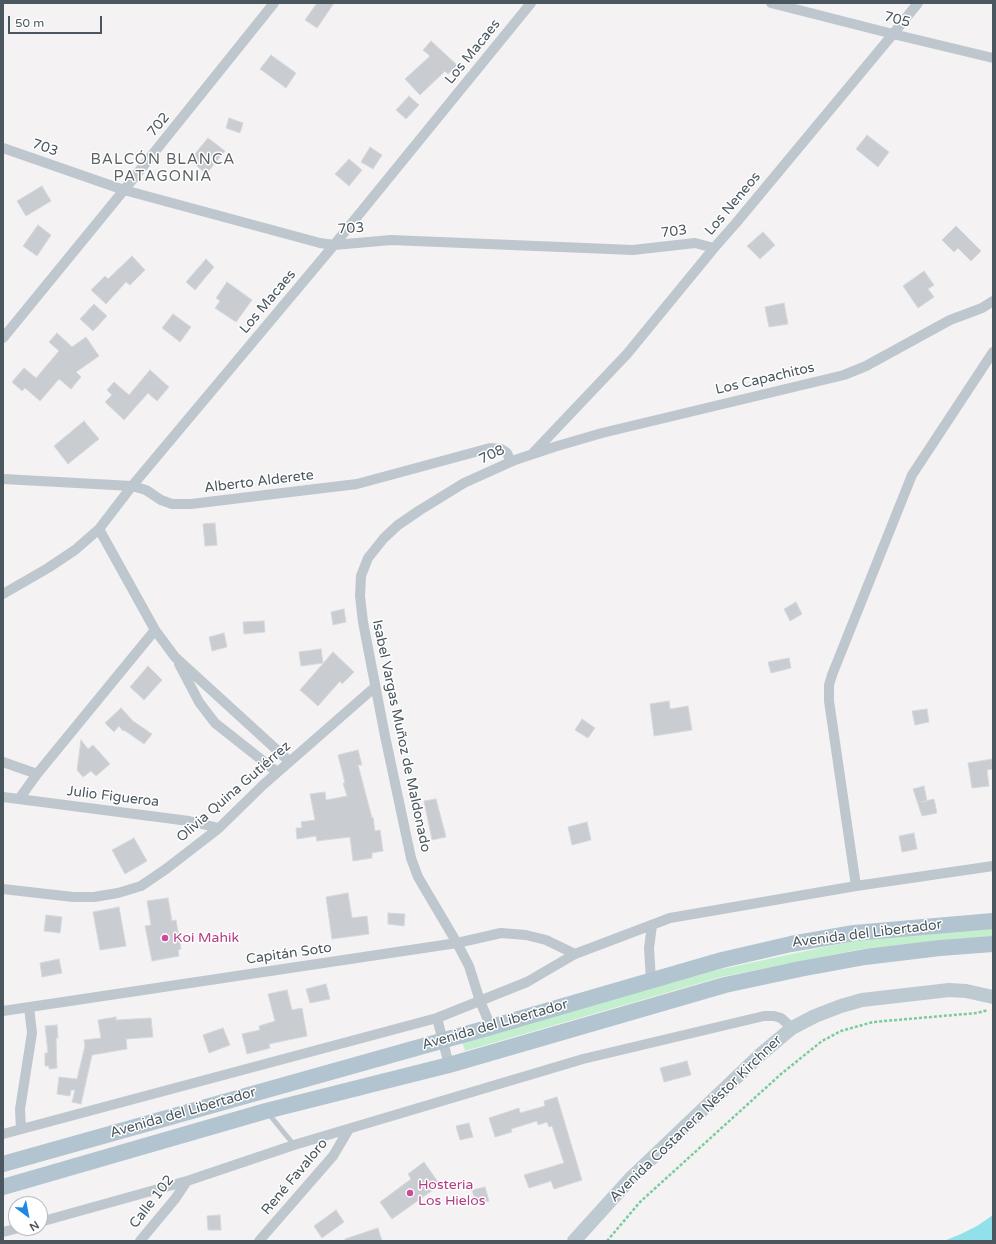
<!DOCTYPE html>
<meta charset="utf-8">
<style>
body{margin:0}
#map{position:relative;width:996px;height:1244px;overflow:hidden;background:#f4f2f2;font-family:"Varela Round",sans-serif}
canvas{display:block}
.frame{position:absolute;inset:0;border:4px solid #4a575f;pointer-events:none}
.north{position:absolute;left:8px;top:1196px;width:40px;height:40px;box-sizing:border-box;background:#fff;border:1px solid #b7bcbf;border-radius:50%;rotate:148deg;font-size:11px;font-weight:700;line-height:16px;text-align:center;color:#4a575f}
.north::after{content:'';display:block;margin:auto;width:14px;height:18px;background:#1f88e0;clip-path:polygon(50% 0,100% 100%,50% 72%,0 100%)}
.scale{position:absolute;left:8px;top:16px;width:94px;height:18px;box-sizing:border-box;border:2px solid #4a575f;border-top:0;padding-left:5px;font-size:12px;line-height:14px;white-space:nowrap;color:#4a575f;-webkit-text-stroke:3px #fff;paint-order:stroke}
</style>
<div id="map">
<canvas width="996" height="1244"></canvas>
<div class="frame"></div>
<div class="north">N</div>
<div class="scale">50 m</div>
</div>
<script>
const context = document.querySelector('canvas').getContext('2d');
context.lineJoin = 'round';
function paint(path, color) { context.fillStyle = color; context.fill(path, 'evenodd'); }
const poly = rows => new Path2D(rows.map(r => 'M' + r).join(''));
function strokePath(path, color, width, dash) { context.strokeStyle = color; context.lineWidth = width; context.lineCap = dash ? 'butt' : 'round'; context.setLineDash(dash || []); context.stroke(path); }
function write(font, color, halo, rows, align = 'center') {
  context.font = font + ' "Varela Round",sans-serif'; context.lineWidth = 3; context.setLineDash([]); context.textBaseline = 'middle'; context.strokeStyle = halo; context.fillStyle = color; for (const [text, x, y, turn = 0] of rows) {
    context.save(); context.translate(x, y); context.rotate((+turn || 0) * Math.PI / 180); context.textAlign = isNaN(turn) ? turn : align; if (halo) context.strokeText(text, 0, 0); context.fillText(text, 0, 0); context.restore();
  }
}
paint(poly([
 [964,928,993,929,993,938,964,938,862,949,721,977,465,1051,462,1041,717,970,853,941]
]), '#c3efcf');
paint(poly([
 [993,1215,993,1241,944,1241,961,1234,977,1226]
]), '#91e1ea');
const building = poly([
 [317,3,334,3,317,28,305,20,317,3],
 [431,41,457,65,448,74,445,71,420,95,405,79,430,56,423,50,431,41],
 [271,55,296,73,286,88,260,69,271,55],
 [409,96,419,105,406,119,396,110,409,96],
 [229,118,243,123,240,133,226,128,229,118],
 [867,135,889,152,878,167,856,149,867,135],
 [208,138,225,151,206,174,190,160,208,138],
 [370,147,382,155,373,169,361,162,370,147],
 [349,159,362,170,349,186,335,174,349,159],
 [42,186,51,201,26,216,17,201,42,186],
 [38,225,51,235,37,256,23,246,38,225],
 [956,226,981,251,971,261,958,248,954,252,942,240,956,226],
 [763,232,775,245,760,259,747,246,763,232],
 [132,256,145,270,130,285,126,282,106,304,91,290,105,276,108,279,132,256],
 [206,259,214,267,195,290,186,282,206,259],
 [924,271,934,285,928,289,934,297,918,308,903,286,924,271],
 [227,282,252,300,236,322,215,308,220,301,216,298,227,282],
 [784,303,788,324,769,327,765,307,784,303],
 [94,304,107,316,93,331,80,319,94,304],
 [173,314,191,327,180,342,162,328,173,314],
 [57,333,72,347,86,337,99,356,76,372,81,377,71,389,59,379,40,401,25,388,22,391,12,382,24,368,36,378,59,351,49,342,57,333],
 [150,370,169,387,157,401,148,393,124,420,105,402,112,395,107,390,114,382,129,395,150,370],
 [84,421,99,439,68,464,54,446,84,421],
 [215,523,217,545,205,546,203,524,215,523],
 [796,602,802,614,790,621,784,609,796,602],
 [344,609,346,622,333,625,331,612,344,609],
 [264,621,265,632,244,634,243,622,264,621],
 [224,633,227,647,212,651,209,637,224,633],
 [321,649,323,663,301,666,299,652,321,649],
 [333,652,354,672,342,684,340,681,318,706,300,690,333,652],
 [789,658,791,668,771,673,768,662,789,658],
 [148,666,162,680,144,700,130,687,148,666],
 [669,701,670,709,688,706,692,730,654,736,650,704,669,701],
 [121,708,133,721,152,734,144,744,124,730,123,731,119,726,114,732,105,723,121,708],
 [927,709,929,722,915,725,912,711,927,709],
 [582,719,595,728,588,738,575,730,582,719],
 [81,740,88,749,93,745,110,764,96,776,91,771,83,777,77,770,81,740],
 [358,750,362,765,358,765,372,818,373,817,375,831,380,830,383,851,372,853,372,858,353,861,350,837,317,841,316,836,297,839,296,828,302,828,301,822,315,820,310,794,325,792,326,800,347,796,343,783,345,783,338,755,358,750],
 [992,759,993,769,987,770,989,786,972,788,968,763,992,759],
 [924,786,927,801,921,802,934,799,937,813,922,816,913,789,924,786],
 [436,799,446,837,432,840,424,801,436,799],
 [587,822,591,840,572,845,568,827,587,822],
 [914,833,917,849,902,852,899,836,914,833],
 [134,838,147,861,125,874,112,850,134,838],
 [348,893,352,918,367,916,369,934,332,939,326,897,348,893],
 [168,898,172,921,176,920,181,949,178,950,179,956,152,961,145,926,151,925,147,901,168,898],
 [119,907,126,946,100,950,93,912,119,907],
 [388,913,405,914,404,926,388,924,388,913],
 [46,915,62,917,60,933,44,931,46,915],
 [59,959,62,973,42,977,40,963,59,959],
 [326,984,330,999,310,1003,306,989,326,984],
 [287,990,292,1010,302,1008,307,1036,269,1044,270,1048,247,1054,242,1034,260,1030,259,1026,275,1021,268,994,287,990],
 [116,1017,116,1020,151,1018,153,1037,126,1039,127,1049,92,1055,81,1104,72,1102,75,1090,71,1090,70,1096,57,1094,59,1077,77,1079,85,1046,84,1040,101,1038,98,1020,116,1017],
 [57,1025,58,1038,56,1038,57,1068,49,1069,49,1066,45,1066,45,1053,48,1053,45,1026,57,1025],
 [223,1028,230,1045,209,1053,203,1035,223,1028],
 [687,1061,691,1075,664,1082,660,1068,687,1061],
 [557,1097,582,1180,554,1189,551,1181,529,1188,524,1175,564,1163,552,1126,549,1127,547,1122,538,1125,537,1121,511,1129,512,1132,495,1137,489,1118,519,1108,520,1113,545,1106,544,1101,557,1097],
 [469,1123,473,1137,460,1140,456,1126,469,1123],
 [424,1162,440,1185,392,1219,380,1202,411,1179,408,1174,424,1162],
 [485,1187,489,1201,476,1204,472,1190,485,1187],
 [336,1210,344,1222,322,1238,314,1226,336,1210],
 [220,1215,221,1230,208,1230,207,1216,220,1215],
 [378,1228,382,1241,345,1241,345,1239,378,1228]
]);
paint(building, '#c9cdd1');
strokePath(building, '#d6d8dd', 1);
strokePath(poly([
 [607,1241,640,1202,781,1074,822,1041,841,1031,873,1022,977,1013,988,1010]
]), '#7bcc9c', 2.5, [3, 2]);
strokePath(poly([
 [268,1113,294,1145]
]), '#bec7cd', 5);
strokePath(poly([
 [771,3,893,34,993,58],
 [3,148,124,190,320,243,334,245,391,240,633,250,695,243,714,248],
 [3,338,124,190,274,3],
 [533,453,627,354,714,248,736,223,893,34,918,3],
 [3,479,132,486,146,490,161,500,172,504,191,504,357,484,490,448,501,449,507,453,511,462],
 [99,529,155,630,175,657,289,761],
 [3,594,48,568,75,550,99,529,132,486,334,245,531,3],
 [179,664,199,702,215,723,277,772],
 [3,762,37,774],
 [3,797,189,821,219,828],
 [19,799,37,774,155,630],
 [856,886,829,701,829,685,832,675,912,475,993,352],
 [3,889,73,897,94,897,118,893,141,886,166,869,219,828,263,785,375,687],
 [651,980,649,948,652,925],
 [3,1011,457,943,501,933,526,935,546,940,575,954],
 [437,1018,449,1065],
 [491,1027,480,1001,469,966,457,943,418,877,411,858,385,736,363,622,360,596,361,576,368,558,384,538,398,525,420,510,464,483,515,460,554,447,602,433,844,375,866,366,950,320,982,308,993,301],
 [21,1129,20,1109,32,1033,29,1007],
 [3,1134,437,1018,527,982,575,954,670,918,856,886,993,866],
 [40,1222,187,1181,294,1145,583,1059,764,1016,774,1016,781,1018,792,1028],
 [3,1232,19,1228],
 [140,1241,175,1199,187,1181],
 [259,1241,333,1156,349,1129]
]), '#bec7cd', 10);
strokePath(poly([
 [574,1241,631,1178,761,1054,792,1028,815,1016,841,1006,862,1000,949,990,966,991,993,997]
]), '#becad2', 14);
strokePath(poly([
 [3,1164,491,1027,722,960,791,944,854,933,993,921],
 [3,1187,266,1111,449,1065,725,985,800,969,865,957,940,948,993,944]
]), '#b2c4cf', 16);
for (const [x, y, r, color] of [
 [165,938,4,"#d1479c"],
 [410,1193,4,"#d1479c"]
]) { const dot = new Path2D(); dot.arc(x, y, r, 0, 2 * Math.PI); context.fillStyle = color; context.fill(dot); strokePath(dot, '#fff', 1.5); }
write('14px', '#4a575f', '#fff', [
 ["705",897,20,14],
 ["Los Macaes",473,52,-51],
 ["702",159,125,-51],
 ["703",45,148,19],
 ["Los Neneos",733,204,-50],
 ["703",351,229,-4],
 ["703",674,232,-7],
 ["Los Macaes",268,302,-50],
 ["Los Capachitos",765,379,-13],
 ["708",492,455,-25],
 ["Alberto Alderete",259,482,-7],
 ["Isabel Vargas Muñoz de Maldonado",401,736,78],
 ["Olivia Quina Gutiérrez",234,792,-41],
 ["Julio Figueroa",113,797,7],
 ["Avenida del Libertador",867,934,-7],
 ["Capitán Soto",289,954,-8],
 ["Avenida del Libertador",495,1025,-16],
 ["Avenida del Libertador",183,1113,-16],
 ["Avenida Costanera Néstor Kirchner",696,1119,-44],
 ["René Favaloro",295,1177,-50],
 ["Calle 102",152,1202,-52]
]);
write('14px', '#b23c85', '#fff', [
 ["Koi Mahik",173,938],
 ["Hosteria",418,1185],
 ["Los Hielos",418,1201]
], 'left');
context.letterSpacing = '1px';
write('15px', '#5e6366', '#fff', [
 ["BALCÓN BLANCA",163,160],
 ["PATAGONIA",163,177]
]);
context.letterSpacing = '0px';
</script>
